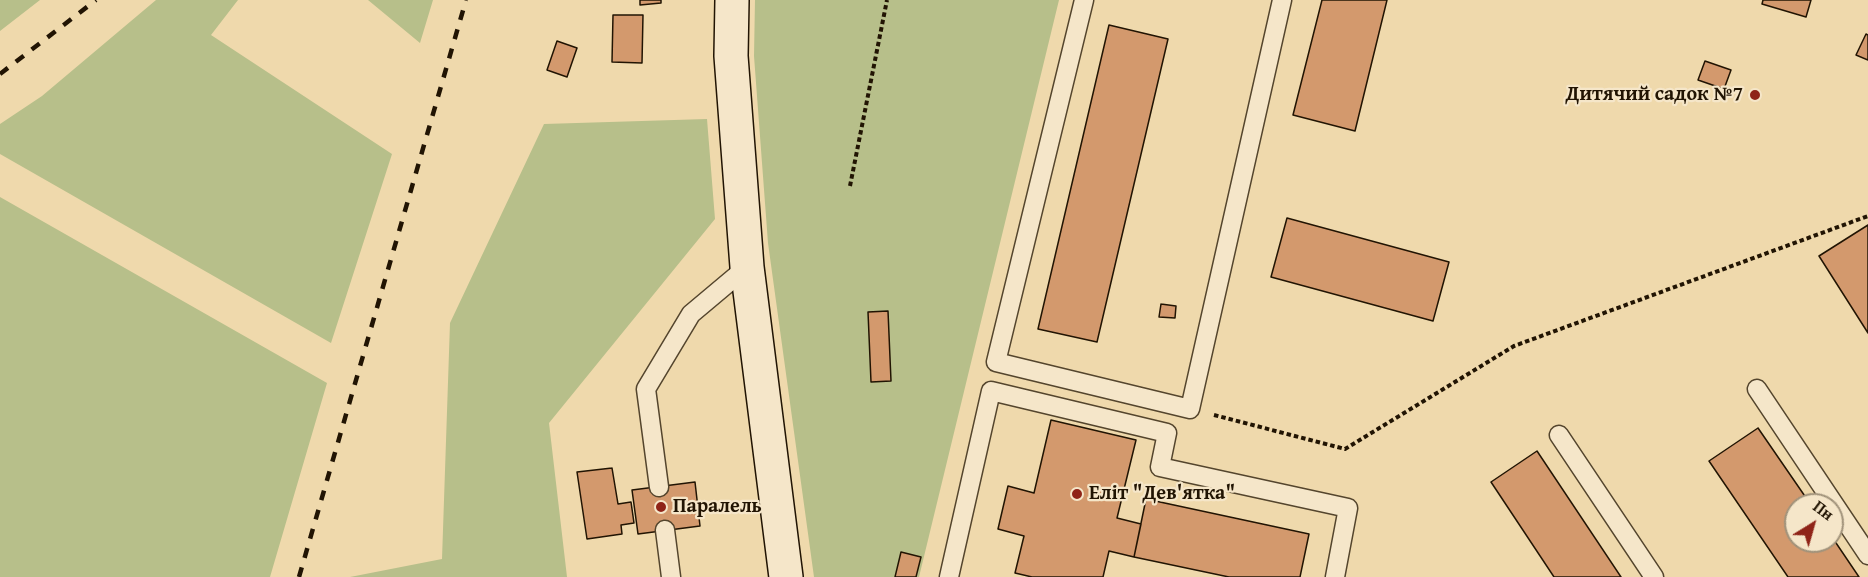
<!DOCTYPE html>
<meta charset="utf-8">
<style>
body{margin:0}
#map{position:relative;width:1868px;height:577px;overflow:hidden;background:#efd9ac;font-family:"Gentium Book Plus",serif}
canvas{display:block}
.north{position:absolute;left:1784px;top:493px;width:60px;height:60px;box-sizing:border-box;background:#f5e6c9;border:2px solid #a0927a;border-radius:50%;rotate:37deg;font-size:16px;font-weight:700;line-height:24px;text-align:center;color:#211403}
.north::after{content:'';display:block;margin:auto;width:21px;height:27px;background:#8f2418;clip-path:polygon(50% 0,100% 100%,50% 72%,0 100%)}
</style>
<div id="map">
<canvas width="1868" height="577"></canvas>
<div class="north">Пн</div>
</div>
<script>
const context = document.querySelector('canvas').getContext('2d');
context.lineJoin = 'round';
function paint(path, color) { context.fillStyle = color; context.fill(path, 'evenodd'); }
const poly = rows => new Path2D(rows.map(r => 'M' + r).join(''));
function strokePath(path, color, width, dash) { context.strokeStyle = color; context.lineWidth = width; context.lineCap = dash ? 'butt' : 'round'; context.setLineDash(dash || []); context.stroke(path); }
function write(font, color, halo, rows, align = 'center') {
  context.font = font + ' "Gentium Book Plus",serif'; context.lineWidth = 4.5; context.setLineDash([]); context.textBaseline = 'middle'; context.strokeStyle = halo; context.fillStyle = color; for (const [text, x, y, turn = 0] of rows) {
    context.save(); context.translate(x, y); context.rotate((+turn || 0) * Math.PI / 180); context.textAlign = isNaN(turn) ? turn : align; if (halo) context.strokeText(text, 0, 0); context.fillText(text, 0, 0); context.restore();
  }
}
paint(poly([
 [0,0,40,0,0,31],
 [156,0,238,0,211,35,392,154,331,343,0,154,0,124,42,96],
 [368,0,433,0,420,43],
 [755,0,1059,0,919,577,814,577,768,243,754,56],
 [707,119,715,219,549,423,567,577,350,577,442,559,450,323,544,124],
 [0,197,327,383,270,577,0,577]
]), '#b7bf8a');
const building = poly([
 [640,0,661,0,661,3,640,5,640,0],
 [1322,0,1387,0,1355,131,1293,115,1322,0],
 [1763,0,1811,0,1806,17,1762,4,1763,0],
 [613,15,643,15,642,63,612,62,613,15],
 [1109,25,1168,39,1097,342,1038,329,1109,25],
 [1866,34,1868,35,1868,60,1856,55,1866,34],
 [557,41,577,48,567,77,547,70,557,41],
 [1705,61,1731,70,1724,89,1698,80,1705,61],
 [1287,218,1449,262,1433,321,1271,277,1287,218],
 [1868,225,1868,333,1819,256,1868,225],
 [1161,304,1176,306,1175,318,1159,317,1161,304],
 [888,311,891,381,871,382,868,312,888,311],
 [1051,420,1136,440,1117,518,1141,524,1134,557,1109,551,1103,577,1032,577,1015,573,1024,536,998,529,1008,486,1034,493,1051,420],
 [1758,428,1811,505,1796,505,1796,541,1832,541,1832,537,1859,577,1788,577,1709,461,1758,428],
 [1537,451,1621,577,1554,577,1491,482,1537,451],
 [612,468,618,504,631,502,634,523,621,525,622,534,587,539,577,472,612,468],
 [695,482,700,526,638,534,632,490,695,482],
 [1146,499,1309,534,1300,577,1229,577,1134,557,1146,499],
 [901,552,921,557,916,577,895,577,901,552]
]);
paint(building, '#d3996d');
strokePath(building, '#211403', 1.5);
const service = poly([
 [1084,0,996,362,1190,409,1282,0],
 [1757,389,1868,555],
 [1559,435,1654,577],
 [659,487,646,389,691,314,747,267],
 [665,530,671,577],
 [949,577,991,391,1167,433,1160,467,1348,508,1335,577]
]);
const secondary = poly([
 [732,0,731,56,747,267,786,577]
]);
strokePath(service, '#54452d', 21);
strokePath(secondary, '#211403', 36);
strokePath(poly([
 [850,186,887,0],
 [1214,415,1345,449,1514,346,1868,216]
]), '#211403', 4, [4.5, 3]);
strokePath(service, '#f5e6c9', 18);
strokePath(secondary, '#f5e6c9', 33);
strokePath(poly([
 [0,74,96,0],
 [299,577,466,0]
]), '#211403', 4.5, [10, 10]);
for (const [x, y, r, color] of [
 [1755,95,6,"#8f2418"],
 [1077,494,6,"#8f2418"],
 [661,507,6,"#8f2418"]
]) { const dot = new Path2D(); dot.arc(x, y, r, 0, 2 * Math.PI); context.fillStyle = color; context.fill(dot); strokePath(dot, '#f5e6c9', 2); }
write('bold 20px', '#211403', '#f5e6c9', [
 ["Дитячий садок №7",1743,95,"right"],
 ["Еліт \"Дев'ятка\"",1089,494],
 ["Паралель",673,507]
], 'left');
</script>
